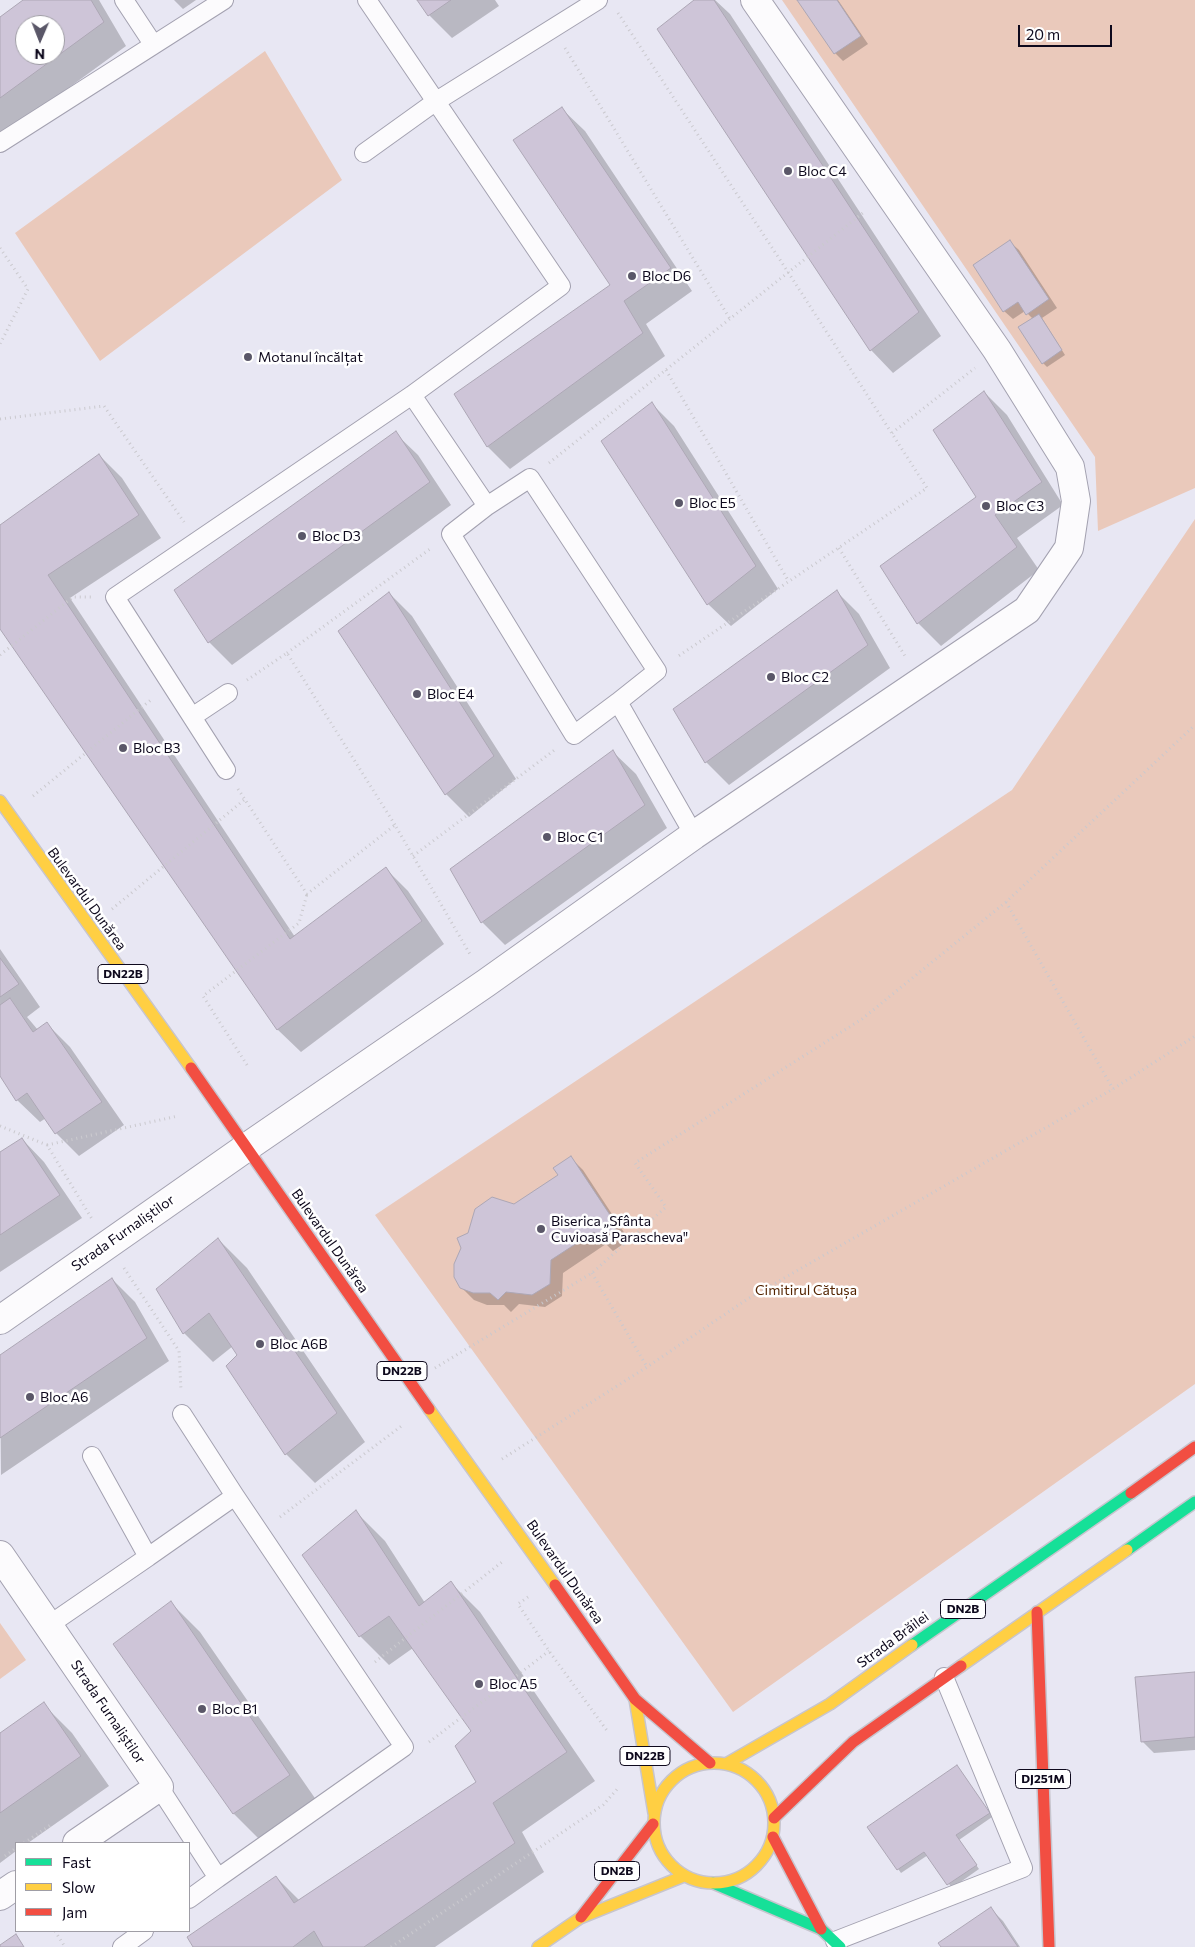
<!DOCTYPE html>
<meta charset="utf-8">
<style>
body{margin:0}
#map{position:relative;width:1195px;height:1947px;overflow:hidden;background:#e8e7f3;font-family:Commissioner,sans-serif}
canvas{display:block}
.legend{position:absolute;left:15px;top:1842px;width:175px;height:90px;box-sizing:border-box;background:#fff;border:1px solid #9f9da5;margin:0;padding:6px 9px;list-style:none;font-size:15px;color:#0e091d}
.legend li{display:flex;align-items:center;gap:10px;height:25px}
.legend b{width:25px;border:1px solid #9f9da5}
.north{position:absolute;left:15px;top:15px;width:50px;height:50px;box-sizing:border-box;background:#fff;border:1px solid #9f9da5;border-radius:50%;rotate:181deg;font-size:14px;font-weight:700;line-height:20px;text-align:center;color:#0e091d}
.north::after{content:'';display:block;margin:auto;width:18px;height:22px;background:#5a5768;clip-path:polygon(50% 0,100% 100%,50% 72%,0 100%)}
.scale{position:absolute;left:1018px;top:25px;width:94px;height:22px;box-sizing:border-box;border:2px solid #0e091d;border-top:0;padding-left:6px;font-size:15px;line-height:18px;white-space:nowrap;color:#0e091d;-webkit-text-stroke:4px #fff;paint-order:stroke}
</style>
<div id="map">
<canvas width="1195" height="1947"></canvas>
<ul class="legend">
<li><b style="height:6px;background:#16e098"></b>Fast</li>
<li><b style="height:6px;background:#ffcf43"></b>Slow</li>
<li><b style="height:6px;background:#f24e42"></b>Jam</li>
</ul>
<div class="north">N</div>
<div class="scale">20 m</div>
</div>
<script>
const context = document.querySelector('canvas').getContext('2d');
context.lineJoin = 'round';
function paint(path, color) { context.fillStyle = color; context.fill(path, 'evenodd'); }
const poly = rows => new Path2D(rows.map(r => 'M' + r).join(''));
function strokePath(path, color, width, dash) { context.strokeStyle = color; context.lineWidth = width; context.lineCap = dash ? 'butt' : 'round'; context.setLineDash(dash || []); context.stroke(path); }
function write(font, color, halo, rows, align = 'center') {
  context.font = font + ' Commissioner,sans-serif'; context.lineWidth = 5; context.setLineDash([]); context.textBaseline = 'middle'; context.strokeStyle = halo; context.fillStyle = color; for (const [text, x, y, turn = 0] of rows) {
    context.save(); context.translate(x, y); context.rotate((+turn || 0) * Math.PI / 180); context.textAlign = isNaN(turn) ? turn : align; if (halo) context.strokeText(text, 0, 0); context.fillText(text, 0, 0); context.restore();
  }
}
paint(poly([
 [782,0,1195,0,1195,488,1098,531,1095,457],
 [265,51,342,180,100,361,15,233],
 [1195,519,1195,1384,733,1712,375,1215,1012,790],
 [0,1623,26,1660,0,1679]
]), '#eac9bb');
paint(poly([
 [25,0,99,0,126,46,0,138,0,19],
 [25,25,55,25,55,55,25,55],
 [174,0,196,0,183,9],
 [418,0,495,0,499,6,452,38,429,15],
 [697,0,715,0,730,14,941,336,893,373,871,350,658,29],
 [799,0,838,0,868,44,843,61,835,53],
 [562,109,585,131,692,291,646,324,665,356,510,469,488,447,455,394,612,285],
 [1010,242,1019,250,1057,308,1042,318,1065,355,1047,367,1043,363,1033,319,1025,311,1013,319,1004,311],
 [984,392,1007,415,1063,505,1017,538,1039,570,941,646,918,623,977,497],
 [652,404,674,426,778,589,731,626,708,604],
 [395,433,418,455,451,505,232,665,209,642,176,590],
 [99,455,122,478,161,538,70,598,295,937,386,869,408,891,444,944,301,1052,278,1030,0,627,0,526],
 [837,592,859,614,890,668,729,785,706,762],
 [389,593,412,616,516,779,469,817,446,794],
 [613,752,636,774,667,828,505,945,482,922],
 [0,949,40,1007,27,1017,38,1030,47,1024,70,1047,124,1125,79,1156,56,1133,46,1118,40,1122,17,1100,0,1074],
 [22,1139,44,1162,82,1218,0,1272,0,1154],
 [571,1158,583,1170,629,1240,613,1251,606,1244,563,1273,562,1296,545,1307,519,1304,511,1312,504,1305,487,1305,474,1300,461,1287,515,1206,560,1176],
 [218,1239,247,1268,365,1442,315,1483,286,1454,239,1355,233,1346,213,1362,184,1333,157,1290],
 [112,1279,135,1302,169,1361,1,1475,0,1357],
 [356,1512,385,1541,425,1603,451,1583,480,1612,595,1781,522,1832,544,1872,435,1947,195,1947,276,1877,300,1901,478,1782,473,1732,413,1648,389,1665,360,1636],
 [171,1603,200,1632,319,1804,263,1843,234,1814,114,1645],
 [1195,1673,1195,1750,1154,1753,1142,1741],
 [43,1704,72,1733,109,1786,28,1843,16,1843,16,1851,0,1863,0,1735],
 [960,1770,992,1817,959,1840,979,1869,952,1888,928,1855,901,1873,868,1827],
 [991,1909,1003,1921,1020,1947,942,1947]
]), '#0003');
const building = poly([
 [23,0,91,0,104,22,0,98,0,17,23,0],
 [25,25,55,25,55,55,25,55,25,25],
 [417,0,451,0,428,16,417,0],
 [694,0,714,0,919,312,870,351,657,29,694,0],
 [797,0,837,0,861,36,834,54,797,0],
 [562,107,671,268,624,301,643,333,487,447,454,394,610,285,513,140,562,107],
 [1010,240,1049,299,1026,315,1018,302,1003,312,973,265,1010,240],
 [1039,314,1062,350,1042,364,1018,327,1039,314],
 [984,391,1042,482,995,515,1017,547,917,624,880,566,976,497,933,430,984,391],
 [652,402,756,566,707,605,601,441,652,402],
 [396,431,430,482,208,643,174,590,396,431],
 [99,454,139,515,48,575,290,939,386,867,422,921,277,1030,0,629,0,525,99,454],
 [837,590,868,645,705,763,673,709,837,590],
 [389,592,494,756,445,795,338,631,389,592],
 [613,750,645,805,481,923,450,869,613,750],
 [0,958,19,984,0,997,0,958],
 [10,998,33,1032,47,1022,102,1102,55,1134,27,1093,16,1101,0,1076,0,1005,10,998],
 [22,1138,60,1195,0,1235,0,1152,22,1138],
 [571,1156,618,1227,600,1239,594,1232,551,1260,550,1284,532,1295,506,1292,498,1300,490,1293,473,1293,460,1288,454,1277,454,1264,461,1248,457,1238,468,1233,475,1209,492,1197,514,1204,558,1175,553,1168,571,1156],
 [218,1238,337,1413,285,1455,226,1366,237,1355,209,1313,183,1334,156,1289,218,1238],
 [112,1278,147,1338,0,1438,0,1355,112,1278],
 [356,1510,419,1606,451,1581,567,1752,493,1803,515,1843,364,1947,323,1947,314,1931,293,1947,193,1947,187,1937,276,1876,294,1903,476,1782,455,1746,471,1731,389,1616,359,1637,302,1555,356,1510],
 [171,1601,290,1775,233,1814,113,1644,171,1601],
 [1195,1672,1195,1737,1141,1742,1135,1677,1195,1672],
 [44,1702,81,1756,0,1813,0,1733,44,1702],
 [957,1765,990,1813,956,1835,977,1865,947,1885,924,1852,897,1870,867,1827,957,1765],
 [991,1907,1018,1947,941,1947,938,1943,991,1907],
 [16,1934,24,1947,0,1947,0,1945,16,1934]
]);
paint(building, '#cec5d8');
strokePath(building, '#ada7b5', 1);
const lane = poly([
 [124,0,153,44],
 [0,143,224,0],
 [364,153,435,102,598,0],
 [412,395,487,506,451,534,574,735,618,702],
 [487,506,530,478,657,671,618,702,694,835],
 [192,717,228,693],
 [226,770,115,597,412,395,561,286,367,0],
 [182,1414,235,1496,404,1747,218,1878],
 [92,1456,148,1557,235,1496],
 [49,1625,148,1557],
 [159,1787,218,1878,189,1899],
 [835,1941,1023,1868,944,1677],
 [122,1947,144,1931]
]);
const street = poly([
 [0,1320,247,1147,486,983,694,835,1027,610,1069,548,1076,501,1070,467,997,350,755,0],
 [0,1555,159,1787,77,1843],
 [0,1896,16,1885]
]);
const fast = poly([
 [1127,1550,1195,1502],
 [912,1645,1131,1493],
 [713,1883,821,1929,840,1947]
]);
const slow = poly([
 [0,801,191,1068],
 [429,1409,555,1585],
 [961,1666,1127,1550],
 [635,1699,654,1813],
 '654 1823a60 60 0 1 1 120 0a60 60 0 1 1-120 0Z',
 [726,1764,830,1704,912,1645],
 [538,1947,580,1918,684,1876]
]);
const jam = poly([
 [191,1068,429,1409],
 [1131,1493,1195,1447],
 [555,1585,635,1699,710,1763],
 [1037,1612,1049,1947],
 [774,1818,853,1742,961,1666],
 [773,1837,821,1929],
 [581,1917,653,1824]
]);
strokePath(lane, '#a3a1b0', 20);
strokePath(street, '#a3a1b0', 30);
strokePath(fast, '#c7c5ce', 14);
strokePath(slow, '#c7c5ce', 14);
strokePath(jam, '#c7c5ce', 14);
strokePath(poly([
 [618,13,788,272,927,488,677,657],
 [565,48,730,319],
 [0,248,28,289,0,344],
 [666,370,789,582],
 [0,419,104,406,184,522],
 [892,433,975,368],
 [549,463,864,212],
 [839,548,905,656],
 [287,653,430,549],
 [0,655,73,597,92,597],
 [247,680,287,653,395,825],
 [238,789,307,894,395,825,471,956],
 [33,796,152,699],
 [413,856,556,749],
 [1006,902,1113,1089],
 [112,909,244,800],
 [247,1065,203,996,299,923,307,894],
 [0,1126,47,1145,92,1219],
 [47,1145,178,1116],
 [124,1268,179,1351,181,1390],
 [592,1273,647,1367],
 [435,1368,592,1273,666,1207,635,1163,862,1019,1006,902,1195,725],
 [502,1459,647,1367,746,1300,1113,1089,1195,1036],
 [280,1517,403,1425],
 [528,1597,518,1604,549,1651,608,1732],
 [375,1662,502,1562],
 [429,1742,549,1651],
 [24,1843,52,1824],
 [5,1856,16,1848],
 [55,1931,65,1947],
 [391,1947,603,1805,619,1787]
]), '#cac9ce', 3, [1, 4]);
strokePath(lane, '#fcfbfd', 18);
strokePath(street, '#fcfbfd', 28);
strokePath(fast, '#16e098', 11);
strokePath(slow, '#ffcf43', 11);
strokePath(jam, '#f24e42', 11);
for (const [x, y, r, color] of [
 [788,171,5,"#5a5768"],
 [632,276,5,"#5a5768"],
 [248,357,5,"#5a5768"],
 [679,503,5,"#5a5768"],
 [986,506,5,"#5a5768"],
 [302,536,5,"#5a5768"],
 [771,677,5,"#5a5768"],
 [417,694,5,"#5a5768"],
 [123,748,5,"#5a5768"],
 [547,837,5,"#5a5768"],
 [541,1229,5,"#5a5768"],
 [260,1344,5,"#5a5768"],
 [30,1397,5,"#5a5768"],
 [479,1684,5,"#5a5768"],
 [202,1709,5,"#5a5768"]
]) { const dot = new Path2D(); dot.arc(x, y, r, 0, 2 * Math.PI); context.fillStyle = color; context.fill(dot); strokePath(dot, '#fff', 2); }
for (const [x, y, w] of [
 [123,974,50],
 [402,1371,50],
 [963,1609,45],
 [645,1756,50],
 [1043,1779,55],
 [617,1871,45]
]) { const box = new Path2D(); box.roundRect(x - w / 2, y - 9.5, w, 19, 4); context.fillStyle = '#fff'; context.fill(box); strokePath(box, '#0e091d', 1); }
write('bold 12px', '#0e091d', null, [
 ["DN22B",123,974],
 ["DN22B",402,1371],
 ["DN2B",963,1609],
 ["DN22B",645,1756],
 ["DJ251M",1043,1779],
 ["DN2B",617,1871]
]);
write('14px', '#0e091d', '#fff', [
 ["Bloc C4",798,171],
 ["Bloc D6",642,276],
 ["Motanul încălțat",258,357],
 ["Bloc E5",689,503],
 ["Bloc C3",996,506],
 ["Bloc D3",312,536],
 ["Bloc C2",781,677],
 ["Bloc E4",427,694],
 ["Bloc B3",133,748],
 ["Bloc C1",557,837],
 ["Biserica „Sfânta",551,1221],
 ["Cuvioasă Parascheva\"",551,1237],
 ["Bloc A6B",270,1344],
 ["Bloc A6",40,1397],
 ["Bloc A5",489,1684],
 ["Bloc B1",212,1709]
], 'left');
write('14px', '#0e091d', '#fff', [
 ["Bulevardul Dunărea",87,899,54],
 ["Strada Furnaliștilor",123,1233,-35],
 ["Bulevardul Dunărea",330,1241,55],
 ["Bulevardul Dunărea",565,1572,55],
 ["Strada Brăilei",893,1640,-36],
 ["Strada Furnaliștilor",108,1712,56]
]);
write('14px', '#532401', '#fff', [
 ["Cimitirul Cătușa",806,1290]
]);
</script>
